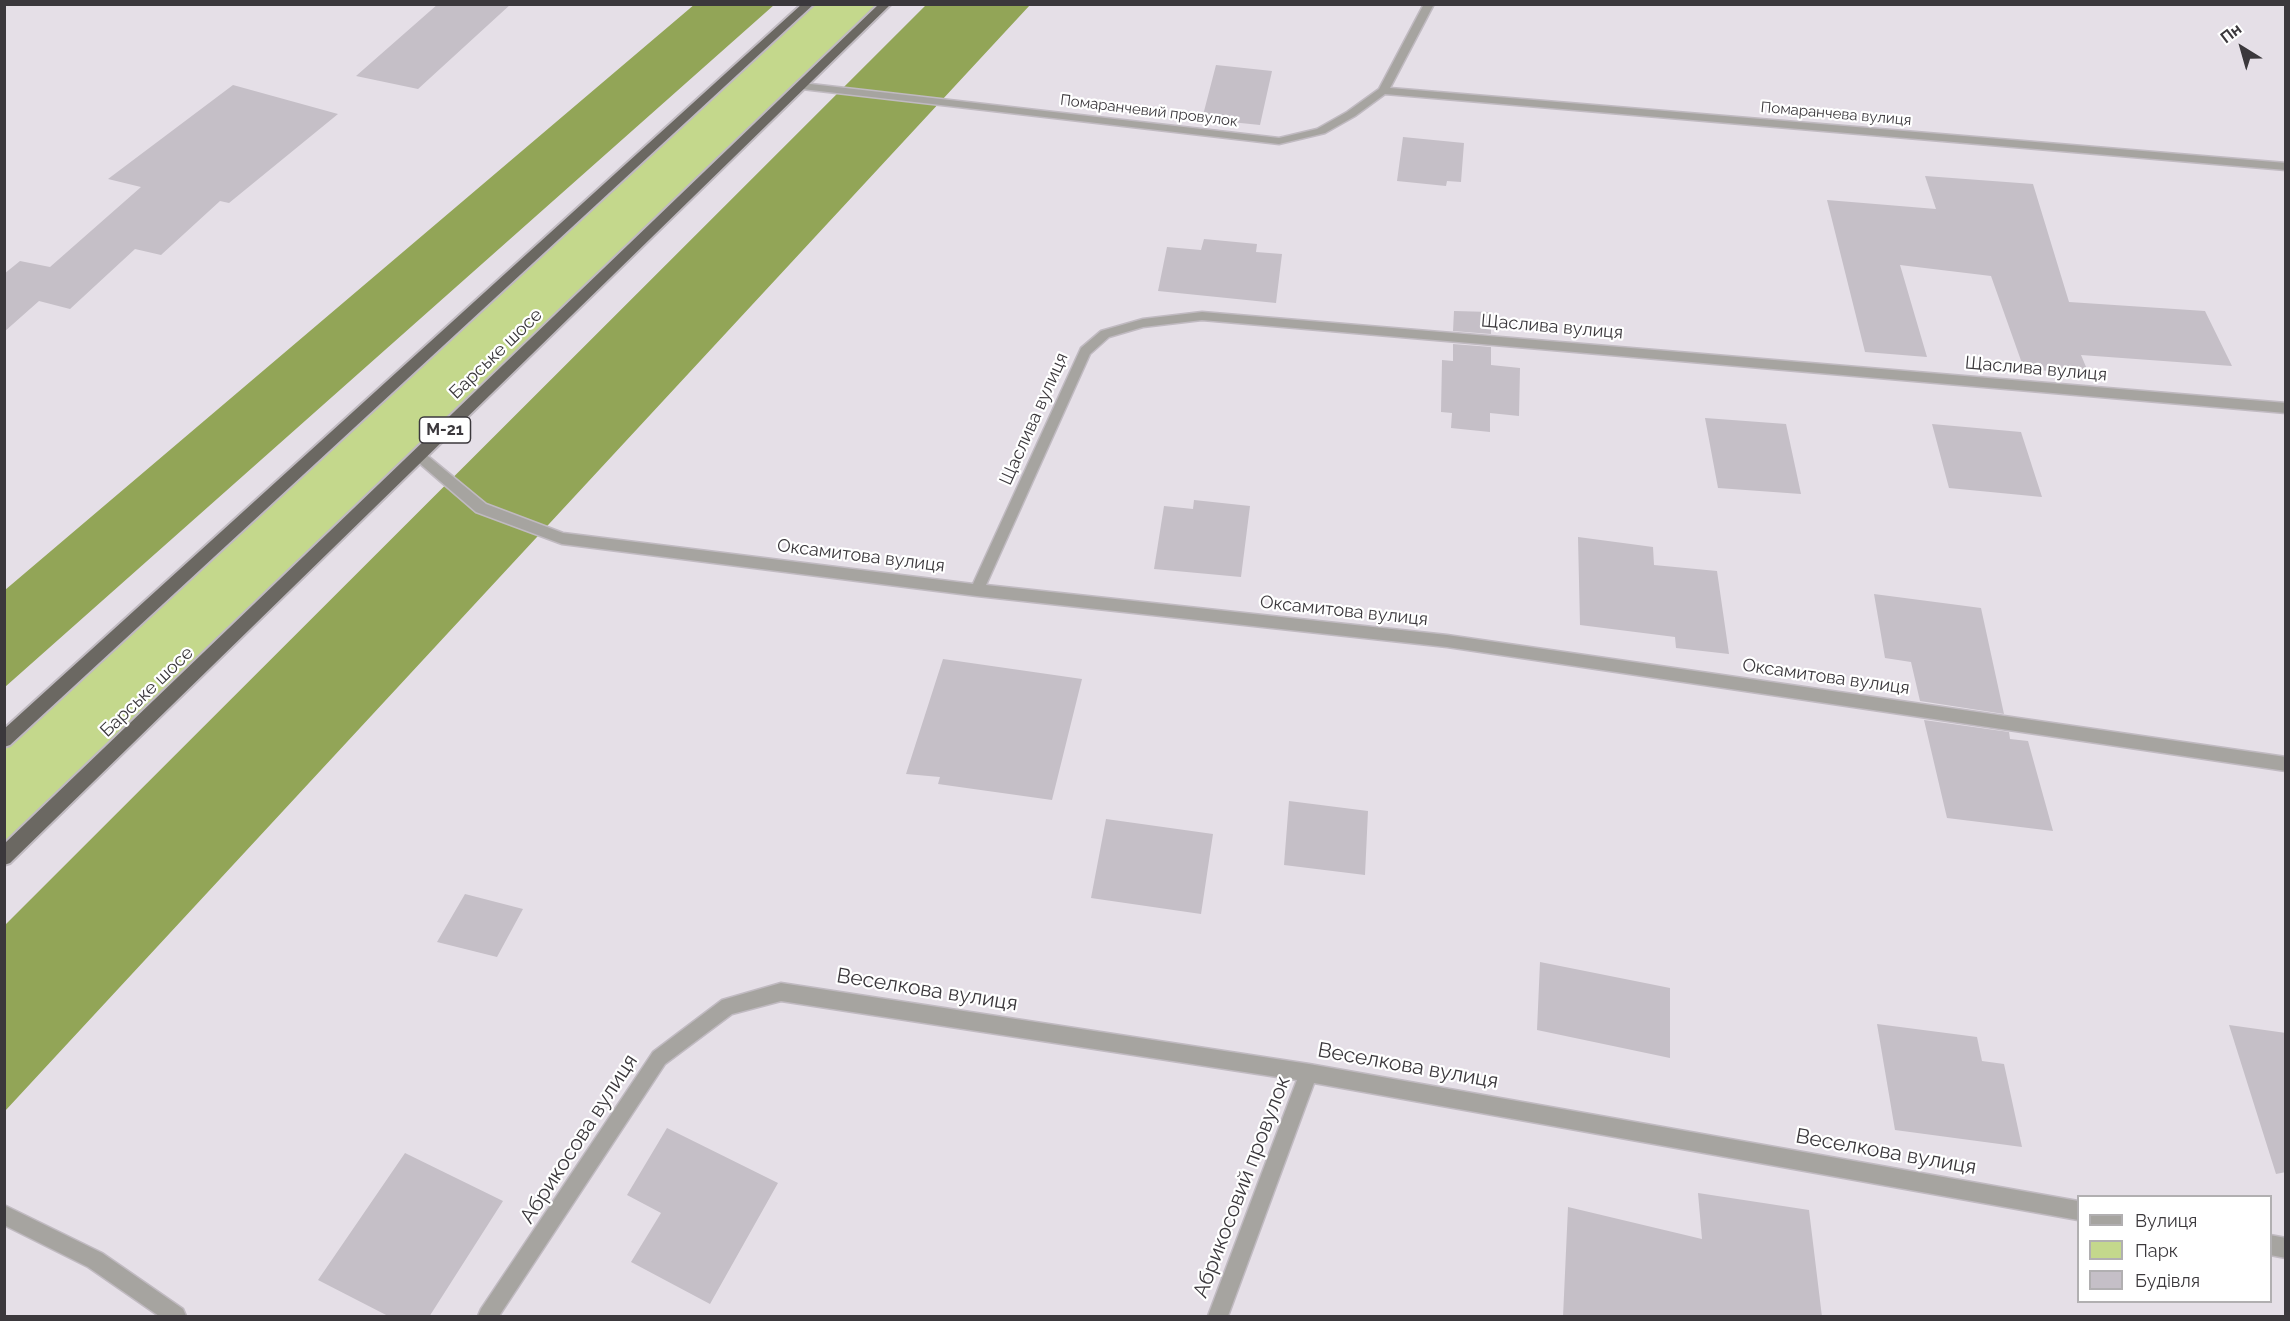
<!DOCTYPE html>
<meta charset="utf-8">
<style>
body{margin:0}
#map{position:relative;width:2290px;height:1321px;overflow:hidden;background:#e5dfe7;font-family:Raleway,sans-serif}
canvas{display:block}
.frame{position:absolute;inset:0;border:6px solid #3b383c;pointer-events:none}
.legend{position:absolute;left:2077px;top:1195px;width:195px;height:108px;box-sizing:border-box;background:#fff;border:2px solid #b1afb1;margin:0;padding:8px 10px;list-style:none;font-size:18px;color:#3b383c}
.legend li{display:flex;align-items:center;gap:12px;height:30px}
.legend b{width:30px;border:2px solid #b1afb1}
.north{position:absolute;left:2212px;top:18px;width:60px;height:60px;-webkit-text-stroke:4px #fff;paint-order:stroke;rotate:323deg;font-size:16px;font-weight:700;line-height:24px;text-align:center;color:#3b383c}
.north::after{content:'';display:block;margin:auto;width:21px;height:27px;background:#3b383c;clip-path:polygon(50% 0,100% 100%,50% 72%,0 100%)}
</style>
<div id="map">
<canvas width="2290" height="1321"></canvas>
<div class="frame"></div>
<ul class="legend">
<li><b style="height:8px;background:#a6a4a0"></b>Вулиця</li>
<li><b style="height:16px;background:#c4d88c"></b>Парк</li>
<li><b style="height:16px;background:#c5bfc7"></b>Будівля</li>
</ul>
<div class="north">Пн</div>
</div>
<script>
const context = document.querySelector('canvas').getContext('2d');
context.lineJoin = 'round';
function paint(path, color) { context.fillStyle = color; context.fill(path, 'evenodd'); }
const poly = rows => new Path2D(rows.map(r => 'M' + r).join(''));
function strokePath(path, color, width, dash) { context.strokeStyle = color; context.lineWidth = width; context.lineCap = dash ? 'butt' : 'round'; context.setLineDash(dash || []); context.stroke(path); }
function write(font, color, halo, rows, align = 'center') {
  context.font = font + ' Raleway,sans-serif'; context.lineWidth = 4.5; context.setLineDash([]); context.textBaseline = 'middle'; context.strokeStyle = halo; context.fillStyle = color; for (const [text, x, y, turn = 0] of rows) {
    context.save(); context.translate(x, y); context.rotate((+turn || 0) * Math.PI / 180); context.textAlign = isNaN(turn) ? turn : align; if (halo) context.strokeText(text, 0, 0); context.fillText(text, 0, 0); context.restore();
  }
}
paint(poly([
 [810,5,885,5,5,858,5,741]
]), '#c4d88c');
paint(poly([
 [695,4,774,5,5,687,5,590],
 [926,5,1030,5,5,1111,4,926]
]), '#92a557');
paint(poly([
 [438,4,511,4,418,89,356,76],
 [1216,65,1272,71,1260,125,1202,119],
 [233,85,338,114,229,203,220,201,161,255,135,249,70,309,39,301,4,332,4,274,20,261,50,267,141,187,108,179],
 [1403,137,1464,143,1461,182,1447,181,1446,186,1397,181],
 [1925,176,2033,184,2069,302,2205,311,2232,366,2081,355,2089,374,2024,369,1991,276,1900,265,1927,357,1865,352,1827,200,1936,209],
 [1204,239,1257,244,1256,252,1282,254,1276,303,1158,291,1167,247,1201,250],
 [1454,311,1491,312,1491,334,1453,331],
 [1453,344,1491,347,1491,365,1520,368,1519,416,1490,413,1490,432,1451,428,1452,413,1441,412,1442,360,1453,361],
 [1705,418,1786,424,1801,494,1718,488],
 [1932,424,2021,432,2042,497,1949,488],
 [1194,500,1250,506,1241,577,1154,569,1164,506,1193,509],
 [1578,537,1653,547,1654,565,1717,571,1729,654,1676,648,1675,637,1580,625],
 [1874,594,1981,608,2004,714,1920,701,1911,662,1885,658],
 [943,659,1082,679,1052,800,938,784,940,777,906,774],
 [1924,720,2009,732,2010,739,2028,741,2053,831,1947,818],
 [1289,801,1368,811,1365,875,1284,865],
 [1106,819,1213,834,1201,914,1091,898],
 [465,894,523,909,497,957,437,942],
 [1540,962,1670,988,1670,1058,1537,1030],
 [1877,1024,1977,1037,1982,1061,2004,1064,2022,1147,1895,1130],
 [2229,1025,2286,1033,2286,1172,2276,1174],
 [667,1128,778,1183,710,1304,631,1262,661,1213,627,1195],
 [405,1153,503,1201,429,1317,390,1317,318,1280],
 [1698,1193,1809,1210,1822,1317,1563,1317,1568,1207,1702,1239]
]), '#c5bfc7');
const service = poly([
 [4,1205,102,1253,183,1309,186,1316,159,1316,88,1267,4,1225,4,1205]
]);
const minor = poly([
 [1424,4,1434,4,1390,88,2286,163,2286,170,1385,94,1355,116,1325,133,1279,144,802,89,797,86,802,83,1279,138,1317,129,1347,112,1379,89,1424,4],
 [1202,312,2286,403,2286,413,1202,320,1143,327,1109,337,1090,354,986,585,1447,635,2286,757,2286,771,1447,647,977,596,562,544,476,512,411,456,413,452,423,452,486,504,563,533,973,584,1081,348,1101,331,1143,319,1202,312],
 [781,983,1309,1064,2078,1201,2078,1220,1314,1083,1228,1316,1208,1316,1297,1080,781,1001,732,1014,665,1064,499,1316,478,1316,481,1309,653,1052,722,1000,781,983],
 [2270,1235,2286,1238,2286,1258,2270,1255,2270,1235]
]);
const trunk = poly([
 [802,4,814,4,10,745,4,747,4,729,802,4],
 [879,4,891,4,10,863,4,865,4,844,879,4]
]);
strokePath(service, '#c0bac1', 3);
strokePath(minor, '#c0bac1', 3);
strokePath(trunk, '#c0bac1', 4);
paint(service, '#a6a4a0');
paint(minor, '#a6a4a0');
paint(trunk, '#6b6862');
write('15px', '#3b383c', '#fff', [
 ["Помаранчевий провулок",1149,111,7],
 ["Помаранчева вулиця",1836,114,5]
]);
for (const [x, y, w] of [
 [445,430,51]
]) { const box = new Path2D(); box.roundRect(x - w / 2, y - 13, w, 26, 4.5); context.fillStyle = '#fff'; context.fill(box); strokePath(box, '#3b383c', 1.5); }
write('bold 16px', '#3b383c', null, [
 ["М-21",445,430]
]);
write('18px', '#3b383c', '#fff', [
 ["Щаслива вулиця",1552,327,5],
 ["Барське шосе",496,354,-44],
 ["Щаслива вулиця",2036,369,5],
 ["Щаслива вулиця",1034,419,-66],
 ["Оксамитова вулиця",861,556,7],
 ["Оксамитова вулиця",1344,611,6],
 ["Оксамитова вулиця",1826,677,8],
 ["Барське шосе",147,692,-44]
]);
write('21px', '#3b383c', '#fff', [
 ["Веселкова вулиця",927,990,9],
 ["Веселкова вулиця",1408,1066,10],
 ["Абрикосова вулиця",579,1139,-57],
 ["Веселкова вулиця",1886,1152,10],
 ["Абрикосовий провулок",1242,1187,-69]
]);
</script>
